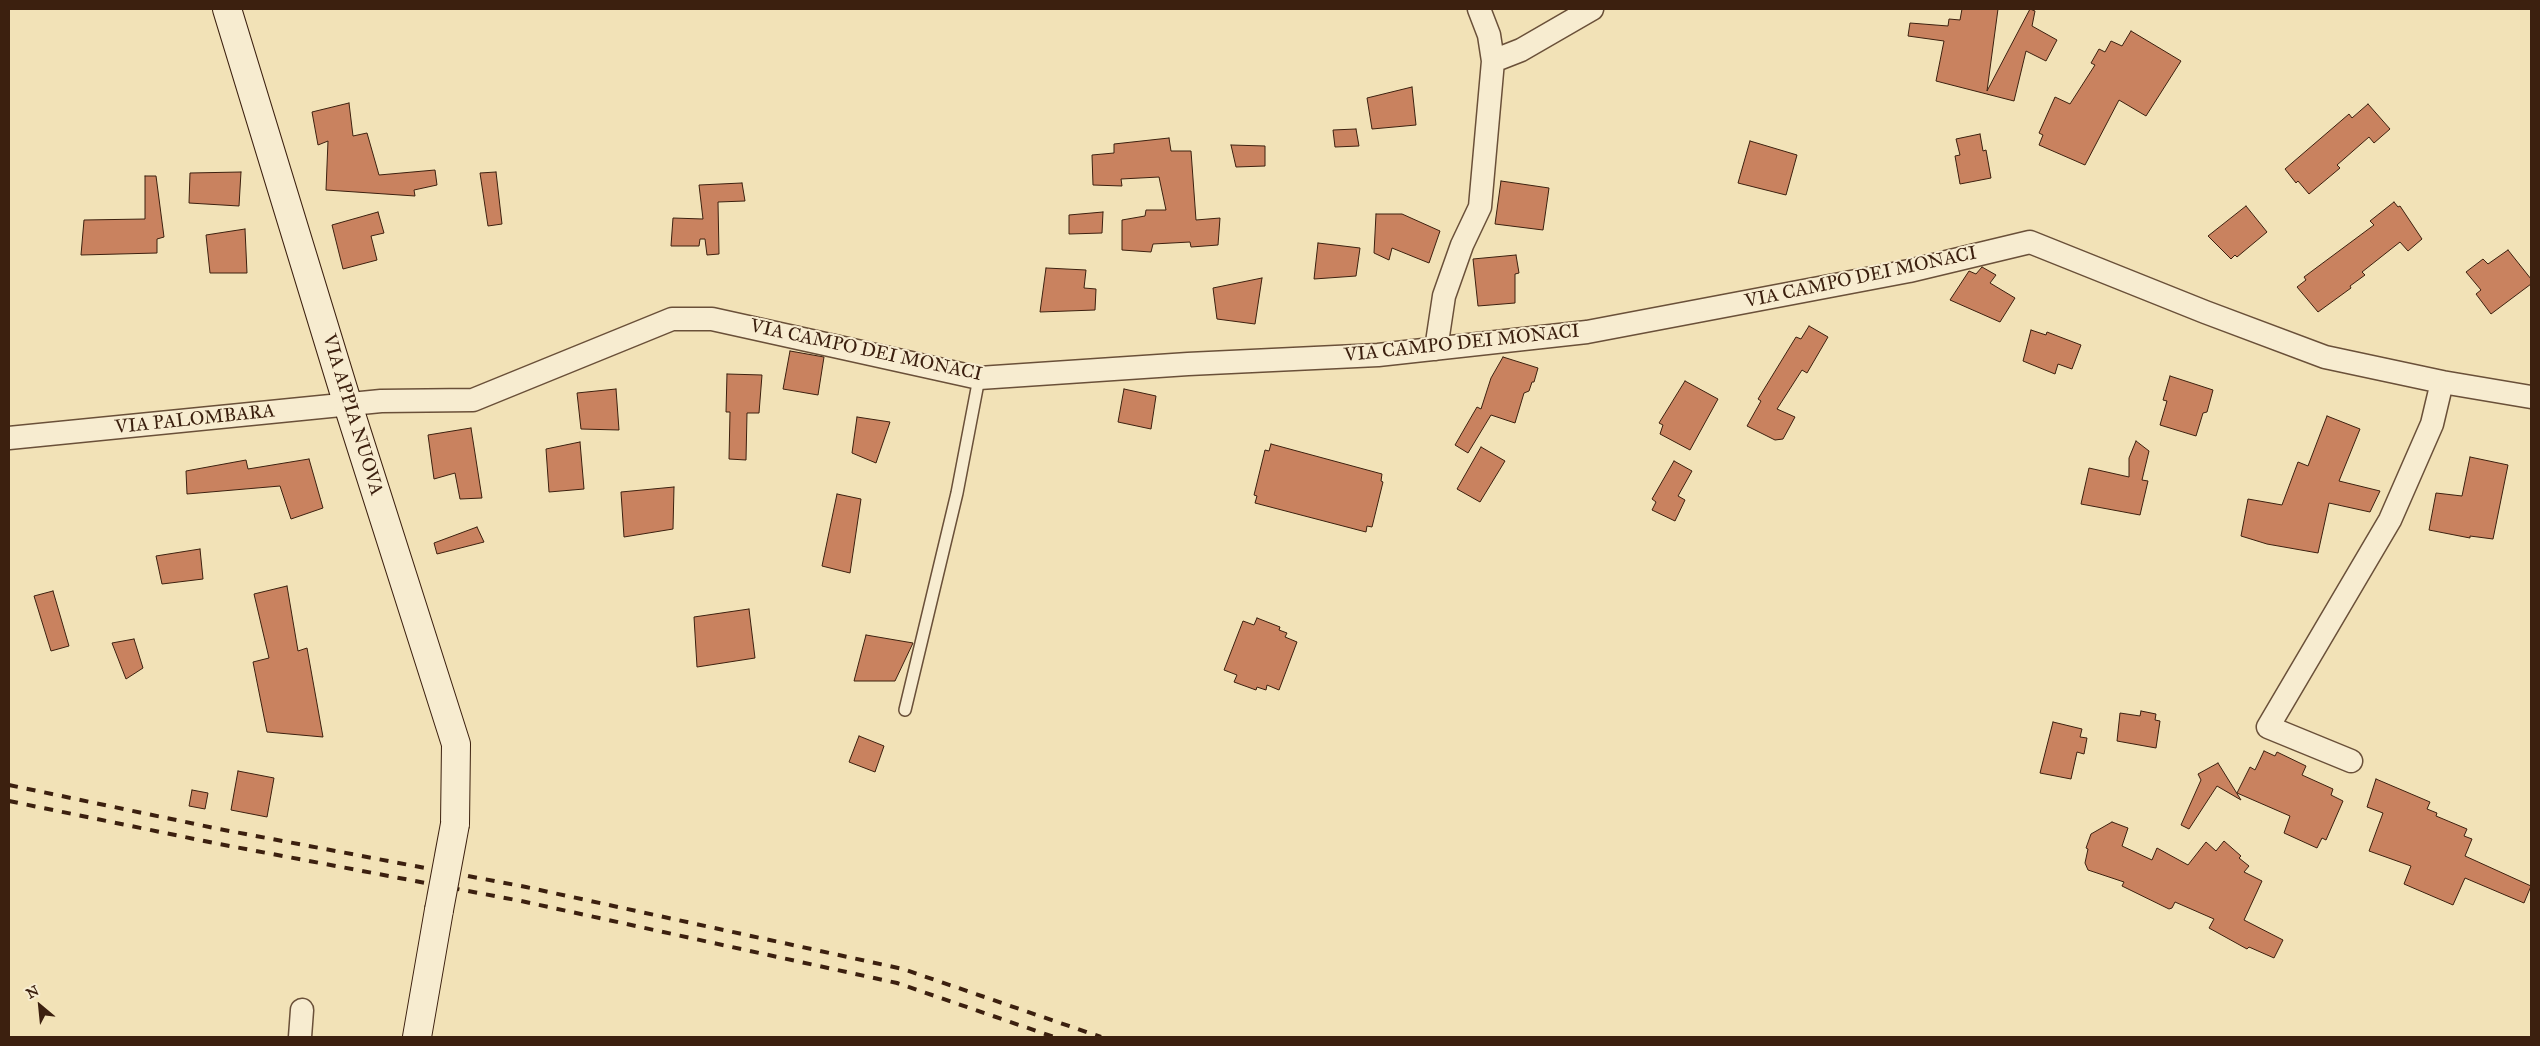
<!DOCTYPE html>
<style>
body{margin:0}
#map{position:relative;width:2540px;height:1046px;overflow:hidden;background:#f2e2b7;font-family:"IM FELL Great Primer",serif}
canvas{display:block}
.frame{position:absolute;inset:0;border:10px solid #3c200f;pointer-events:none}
.north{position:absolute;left:15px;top:981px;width:50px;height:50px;-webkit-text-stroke:4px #f7ecd0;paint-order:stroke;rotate:332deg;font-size:14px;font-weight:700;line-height:20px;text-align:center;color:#3c200f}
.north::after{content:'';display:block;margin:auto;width:18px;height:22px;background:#3c200f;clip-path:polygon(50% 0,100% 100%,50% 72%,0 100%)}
</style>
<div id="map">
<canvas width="2540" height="1046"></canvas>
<div class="frame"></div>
<div class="north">N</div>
</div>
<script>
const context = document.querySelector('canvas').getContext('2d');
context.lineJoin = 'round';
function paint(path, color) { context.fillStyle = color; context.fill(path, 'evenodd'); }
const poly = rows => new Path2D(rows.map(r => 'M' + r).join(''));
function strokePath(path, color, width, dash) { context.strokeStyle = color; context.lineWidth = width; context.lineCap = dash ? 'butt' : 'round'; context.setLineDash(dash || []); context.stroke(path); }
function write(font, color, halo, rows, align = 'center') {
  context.font = font + ' "IM FELL Great Primer",serif'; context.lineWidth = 4; context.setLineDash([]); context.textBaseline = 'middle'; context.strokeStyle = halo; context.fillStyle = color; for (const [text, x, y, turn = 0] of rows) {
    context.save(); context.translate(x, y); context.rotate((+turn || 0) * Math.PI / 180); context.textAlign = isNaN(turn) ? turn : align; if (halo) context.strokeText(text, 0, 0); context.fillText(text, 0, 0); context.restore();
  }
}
const building = poly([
 [1962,9,1998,9,1987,91,2030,9,2035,11,2032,26,2057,40,2046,61,2026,51,2014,101,1936,81,1944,41,1908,36,1910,23,1948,26,1949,19,1960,20,1962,9],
 [2131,31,2181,61,2146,116,2119,100,2085,165,2039,145,2043,135,2039,133,2055,97,2070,104,2095,65,2091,63,2099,49,2105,52,2111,41,2122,46,2131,31],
 [1412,87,1416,125,1372,129,1367,98,1412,87],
 [349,103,353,136,367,133,379,175,435,170,437,185,414,190,415,196,326,190,328,141,318,145,312,112,349,103],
 [2368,104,2390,129,2374,143,2369,137,2337,165,2340,168,2309,194,2298,181,2296,183,2285,169,2349,114,2352,118,2368,104],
 [1356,129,1359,146,1335,147,1333,130,1356,129],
 [1980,134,1983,151,1986,150,1991,178,1960,184,1955,156,1960,155,1956,139,1980,134],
 [1169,138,1171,151,1191,151,1196,220,1220,218,1218,245,1191,247,1190,242,1153,244,1151,252,1122,250,1122,220,1145,216,1146,210,1166,210,1159,177,1121,179,1122,186,1093,185,1092,155,1114,153,1114,144,1169,138],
 [1750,141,1797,155,1786,195,1738,183,1750,141],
 [1231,145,1265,146,1265,166,1236,167,1231,145],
 [241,172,239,206,189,203,190,173,241,172],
 [496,172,502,224,488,226,480,173,496,172],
 [145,176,156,176,164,237,157,239,157,253,81,255,84,220,145,219,145,176],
 [1501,181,1549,188,1543,230,1495,224,1501,181],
 [742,183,745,201,718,202,719,254,707,255,705,239,700,239,699,246,671,246,673,218,703,219,699,185,742,183],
 [2394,202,2398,207,2400,206,2422,239,2408,251,2400,242,2362,272,2365,275,2350,286,2351,288,2318,312,2297,287,2306,280,2304,277,2374,225,2370,221,2394,202],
 [2246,206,2267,232,2237,257,2235,255,2231,259,2208,236,2246,206],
 [378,212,384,233,371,236,377,260,343,269,332,225,378,212],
 [1103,212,1102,233,1069,234,1069,215,1103,212],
 [1376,214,1402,214,1440,231,1429,263,1392,248,1389,260,1374,253,1376,214],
 [245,229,247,273,210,273,206,235,245,229],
 [1318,243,1360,248,1356,276,1314,279,1318,243],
 [2508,250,2531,279,2531,284,2491,314,2476,294,2481,290,2466,272,2483,259,2488,264,2508,250],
 [1516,255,1519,273,1515,274,1515,303,1478,306,1473,259,1516,255],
 [1982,267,1996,275,1990,283,2015,298,2000,322,1950,300,1969,271,1976,274,1982,267],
 [1046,268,1086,270,1084,288,1096,289,1095,310,1040,312,1046,268],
 [1262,278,1255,324,1217,319,1213,288,1262,278],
 [1809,326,1828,337,1807,373,1802,370,1777,409,1795,417,1783,439,1775,440,1747,426,1761,401,1758,399,1796,337,1801,339,1809,326],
 [2031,330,2046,335,2047,332,2081,345,2072,369,2058,364,2055,374,2023,361,2031,330],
 [790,351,824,357,818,395,783,389,790,351],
 [1503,357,1538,368,1534,382,1532,382,1529,391,1524,393,1515,423,1491,415,1468,453,1455,445,1477,407,1481,409,1491,378,1503,357],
 [727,374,762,375,759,413,747,413,746,460,729,459,730,412,726,412,727,374],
 [2170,376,2213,390,2207,412,2203,413,2196,436,2160,425,2167,401,2163,400,2170,376],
 [1685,381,1718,399,1690,450,1660,434,1663,425,1659,423,1685,381],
 [616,389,619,430,581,429,577,393,616,389],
 [1124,389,1156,396,1151,429,1118,422,1124,389],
 [2327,416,2360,429,2339,481,2380,491,2370,512,2329,503,2318,553,2267,544,2241,536,2248,499,2282,505,2298,462,2308,466,2327,416],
 [857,417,890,422,876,463,852,453,857,417],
 [471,428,482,498,460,499,455,473,434,479,428,435,471,428],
 [2136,441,2149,451,2142,480,2148,481,2140,515,2081,504,2089,468,2129,477,2129,458,2136,441],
 [580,442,584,489,549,492,546,449,580,442],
 [1271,444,1382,474,1381,481,1383,482,1372,527,1367,526,1366,532,1255,503,1257,496,1254,495,1265,450,1269,451,1271,444],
 [1481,447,1505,461,1480,502,1457,489,1481,447],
 [2470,457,2508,465,2493,539,2470,536,2470,538,2429,530,2436,493,2462,496,2470,457],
 [309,459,323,508,291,519,280,486,187,494,186,471,246,460,248,469,309,459],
 [1674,461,1692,471,1678,496,1685,500,1675,521,1652,510,1656,502,1652,499,1674,461],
 [674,487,673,529,624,537,621,492,674,487],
 [837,494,861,499,850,573,822,566,837,494],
 [477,527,484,542,437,554,434,543,477,527],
 [200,549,203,579,162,584,156,556,200,549],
 [287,586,298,651,307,648,323,737,267,732,253,662,269,658,254,594,287,586],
 [53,591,69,646,51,651,34,596,53,591],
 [749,609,755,658,697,667,694,617,749,609],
 [1257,618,1280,627,1279,630,1287,633,1285,637,1297,642,1279,690,1267,685,1266,690,1257,687,1256,690,1234,682,1237,675,1224,670,1243,621,1254,625,1257,618],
 [866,635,913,643,895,681,854,681,866,635],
 [134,639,143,668,126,679,112,643,134,639],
 [2141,711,2156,714,2155,720,2160,721,2156,748,2117,741,2120,713,2140,716,2141,711],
 [2053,722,2082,729,2080,737,2087,738,2084,754,2077,752,2071,779,2040,773,2053,722],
 [859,736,884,746,875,772,849,762,859,736],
 [2264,751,2275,756,2277,752,2306,766,2302,775,2333,789,2331,795,2343,801,2326,840,2322,838,2317,848,2284,833,2290,816,2237,793,2250,767,2255,770,2264,751],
 [2218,763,2241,800,2217,786,2189,829,2181,825,2201,780,2198,774,2218,763],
 [238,771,274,778,267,817,231,810,238,771],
 [2376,779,2430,802,2427,809,2437,813,2436,816,2467,829,2464,836,2472,839,2465,856,2531,886,2524,903,2465,878,2453,905,2404,884,2411,866,2369,851,2383,813,2367,807,2376,779],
 [192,790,208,793,205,809,189,806,192,790],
 [2112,822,2128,828,2122,846,2152,860,2157,848,2188,865,2206,842,2216,851,2224,841,2241,856,2239,858,2249,866,2244,872,2262,881,2244,920,2283,940,2274,958,2249,947,2247,949,2209,928,2214,919,2175,902,2172,908,2169,909,2122,886,2124,882,2088,870,2085,863,2088,849,2086,848,2091,834,2112,822]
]);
paint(building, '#c9825f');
strokePath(building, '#3c200f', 1);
const lane = poly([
 [905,710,957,493,979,378]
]);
const street = poly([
 [1493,61,1521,50,1592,9],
 [1436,349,1444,296,1462,245,1480,207,1493,61,1489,35,1479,9],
 [9,438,381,401,473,400,672,319,712,319,979,378,1188,364,1378,355,1587,332,1909,271,2030,242,2205,312,2325,357,2442,382,2531,397],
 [2351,761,2268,727,2390,520,2432,424,2442,382],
 [300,1037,302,1010]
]);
const secondary = poly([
 [227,9,348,405,456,744,455,824],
 [417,1037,439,910]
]);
strokePath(lane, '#6a5039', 14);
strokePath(street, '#6a5039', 25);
strokePath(secondary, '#3c200f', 30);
strokePath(lane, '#f7ecd0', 11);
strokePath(street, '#f7ecd0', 22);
strokePath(secondary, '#f7ecd0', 28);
strokePath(poly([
 [9,785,219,829,526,887,903,969,1101,1037],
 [9,801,214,843,521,901,897,983,1054,1037]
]), '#3c200f', 4, [9, 9]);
const secondaryBridge = poly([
 [439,910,455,824]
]);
strokePath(secondaryBridge, '#3c200f', 30, []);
strokePath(secondaryBridge, '#f7ecd0', 28);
write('19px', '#3c200f', '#f7ecd0', [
 ["VIA CAMPO DEI MONACI",1861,278,-12],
 ["VIA CAMPO DEI MONACI",1462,344,-6],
 ["VIA CAMPO DEI MONACI",866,351,12],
 ["VIA APPIA NUOVA",352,415,73],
 ["VIA PALOMBARA",195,420,-6]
]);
</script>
